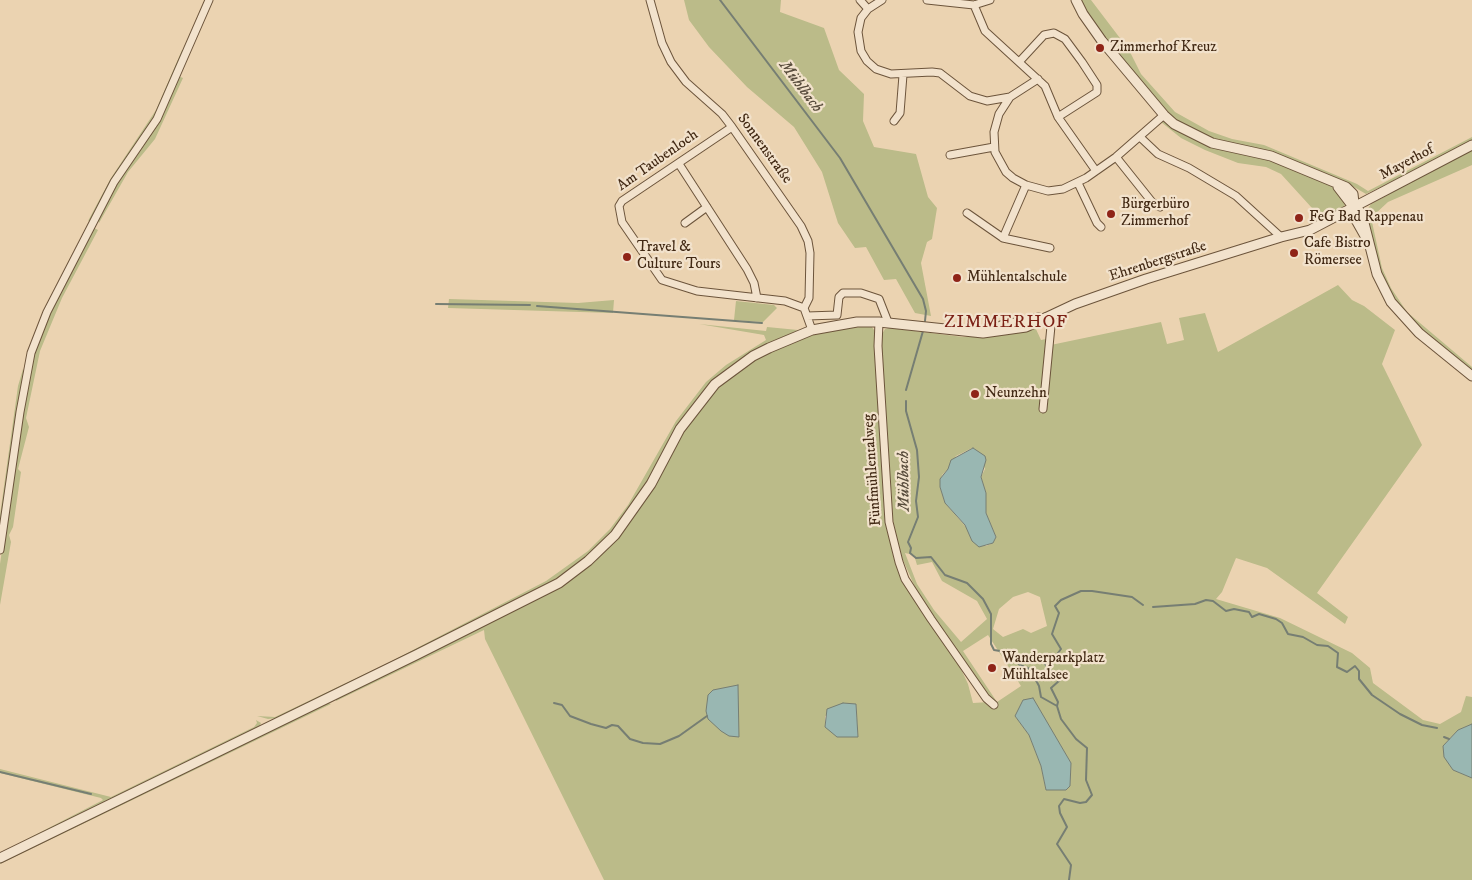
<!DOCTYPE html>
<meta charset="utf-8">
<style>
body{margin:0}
canvas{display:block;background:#ebd3b1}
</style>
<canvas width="1472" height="880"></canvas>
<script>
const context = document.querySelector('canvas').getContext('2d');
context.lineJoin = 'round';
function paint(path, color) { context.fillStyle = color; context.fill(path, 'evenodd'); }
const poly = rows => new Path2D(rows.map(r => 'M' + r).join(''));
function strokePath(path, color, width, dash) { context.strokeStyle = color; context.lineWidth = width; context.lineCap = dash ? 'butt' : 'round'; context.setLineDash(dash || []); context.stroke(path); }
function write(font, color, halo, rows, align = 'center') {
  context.font = font + ' "IM FELL DW Pica",serif'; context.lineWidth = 4.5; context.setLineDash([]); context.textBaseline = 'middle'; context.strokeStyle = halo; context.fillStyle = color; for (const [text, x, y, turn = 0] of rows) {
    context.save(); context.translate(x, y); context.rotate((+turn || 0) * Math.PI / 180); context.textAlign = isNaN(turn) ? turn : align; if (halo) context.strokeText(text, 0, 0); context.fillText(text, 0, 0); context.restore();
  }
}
paint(poly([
 [684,0,781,0,780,12,824,28,839,70,864,94,863,121,874,147,916,154,928,197,937,208,932,239,927,242,921,263,931,316,915,313,896,279,884,280,866,247,855,248,838,223,822,172,794,127,747,87,709,47,689,20],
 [1079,0,1091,0,1129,50,1141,74,1175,112,1209,131,1232,139,1264,145,1357,184,1368,191,1472,137,1472,142,1366,194,1342,180,1275,153,1205,137,1176,121,1164,110,1112,47],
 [182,50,185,51,157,113,93,219,88,221,111,178,156,110],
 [178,76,183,78,155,139,128,172,99,223,97,217],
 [1166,121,1188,136,1209,146,1265,158,1328,182,1340,191,1345,204,1344,207,1322,219,1281,174,1266,167,1238,163,1205,150,1181,138,1161,122],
 [1472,149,1472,165,1388,202,1374,215,1372,222,1382,268,1391,288,1407,312,1472,367,1472,373,1414,325,1397,306,1383,283,1365,213,1371,204],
 [94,228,98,230,62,298,40,351,26,418,29,427,18,469,21,472,13,527,9,535,11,542,0,605,0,564,21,418,34,352,47,317],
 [1338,285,1352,300,1364,306,1395,330,1382,364,1422,445,1317,593,1348,617,1345,624,1267,568,1236,558,1222,592,1216,599,1280,618,1352,653,1370,668,1373,683,1423,720,1440,724,1461,712,1466,696,1472,697,1472,724,1458,730,1443,746,1453,770,1472,778,1472,880,604,880,485,639,484,630,336,701,336,698,544,595,608,547,642,505,684,428,700,406,721,384,746,365,795,339,827,330,871,326,875,331,887,527,894,559,904,583,961,669,968,684,973,703,989,702,918,594,899,551,893,520,881,336,885,329,890,328,963,337,1007,335,1035,327,1041,340,1046,339,1046,346,1161,322,1167,344,1184,340,1179,318,1205,313,1218,352],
 [972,448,979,454,985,469,981,477,986,493,986,513,996,537,993,543,986,546,972,541,966,527,945,503,940,487,942,475,948,469,956,456],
 [905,553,914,555,917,565,932,562,942,581,977,601,987,619,961,642,934,610,917,584],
 [1028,592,1040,597,1047,626,1031,633,1023,629,1003,637,993,629,999,609,1013,597],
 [988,635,1021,686,997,702,963,651],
 [1032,698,1071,763,1070,786,1066,790,1046,790,1041,766,1029,735,1015,716],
 [856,704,858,737,825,727,825,716],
 [449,299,578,303,614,300,613,313,448,308],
 [736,301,774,305,777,308,763,322,734,320],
 [699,324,766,331,767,327,798,330,746,356,719,376,697,399,679,423,647,482,619,525,596,549,576,567,549,584,505,607,278,718,268,719,257,716,275,717,390,662,546,581,588,551,610,529,628,505,676,421,706,382,726,365,766,340,764,335],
 [23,369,25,373,0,535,0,515,18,386],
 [326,702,331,704,0,864,0,862],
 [256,720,261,723,259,728,0,855,0,853,103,800,101,798,0,773,0,769,111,797,254,727,257,723]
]), '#bbbb89');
const water = poly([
 [973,448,985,456,986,460,981,477,986,493,986,513,996,537,993,543,979,547,972,541,965,525,945,503,940,487,940,479,948,469,951,460,973,448],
 [738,685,739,737,729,736,721,731,708,719,706,711,708,695,713,690,738,685],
 [1033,698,1071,763,1070,786,1066,790,1046,790,1041,766,1029,735,1015,716,1023,700,1033,698],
 [843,703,856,704,858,737,837,737,825,727,827,709,843,703],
 [1472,724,1472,778,1453,770,1444,757,1443,746,1458,730,1472,724]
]);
paint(water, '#99b7b2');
strokePath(water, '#767e73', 1);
strokePath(poly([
 [720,0,840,158,923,299,926,311,925,321],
 [436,304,530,305],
 [537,306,762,323],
 [906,390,923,331],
 [906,401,906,411,917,450,919,477,916,501,918,517,908,542,911,548,910,553,916,558,931,557,945,575,967,583,983,599,991,614,991,644,994,650,1006,652,1020,665,1030,669,1039,686,1041,697,1057,706,1061,719,1076,739,1087,748,1086,780,1092,795,1086,802,1080,803,1064,799,1059,806,1060,813,1067,827,1057,844,1071,865,1069,880],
 [1153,607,1195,604,1206,600,1213,601,1226,611,1234,609,1249,612,1252,617,1259,614,1276,619,1282,623,1288,634,1303,637,1317,645,1328,646,1338,653,1337,667,1347,672,1355,666,1359,671,1359,679,1372,695,1400,714,1422,725,1437,728],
 [554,703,562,705,570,716,591,724,606,728,612,725,618,726,630,739,643,743,660,744,679,736,707,716],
 [1057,706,1058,702,1051,688,1060,680,1044,663,1055,657,1061,649,1052,634,1059,613,1055,606,1061,600,1081,591,1092,591,1132,597,1143,605],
 [1444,737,1449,739],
 [0,772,91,794]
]), '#767e73', 2);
const minor = poly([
 [650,0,662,43,671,62,686,82,722,114,732,127,801,226,808,241,810,253,809,298,804,308,812,330],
 [860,0,868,9],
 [882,0,868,9,861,18,858,32,861,51,867,61,876,69,891,74,932,72,940,73,970,96,987,101,1010,97,1038,79],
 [927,0,974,5,990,0],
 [974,5,985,31,1045,86,1058,117,1096,171],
 [1020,61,1044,35,1054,33,1065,39,1082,62,1097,85,1097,92,1058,117],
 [1010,97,999,114,994,132,995,152,1006,172,1013,178,1026,185,1048,191,1063,189,1086,178,1116,157,1164,115],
 [894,121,900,113,903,75],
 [732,127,622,201,619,206,622,222,662,280,697,291,785,301,804,308],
 [1140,137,1158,154,1189,168,1236,196,1281,237],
 [950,155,994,147],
 [1116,157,1152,202,1160,207],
 [679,164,747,269,754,283,757,298],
 [1078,183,1097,223,1101,227],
 [967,213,1003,238,1050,248],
 [685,223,707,207],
 [1003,238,1026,185],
 [807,316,837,315,839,297,843,293,861,293,879,299,888,322],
 [879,322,878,346,889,522,899,562,905,579,931,619,986,698,994,705],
 [1043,409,1051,326,1045,317],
 [0,550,20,412,31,353,47,312,114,182,157,119,209,0]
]);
const tertiary = poly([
 [1076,0,1083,14,1102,41,1164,115,1174,124,1212,143,1271,156,1346,187,1353,194,1356,220,1369,243],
 [1338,187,1351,204,1356,206,1362,215,1377,274,1391,302,1419,333,1472,376],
 [1001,326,1039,318],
 [0,858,416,655,559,583,588,561,615,535,651,484,680,429,715,384,753,356,769,348,812,330,857,322,879,322,983,333,1026,327,1075,304,1146,279,1281,237,1310,230,1472,145]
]);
strokePath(minor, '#6c543b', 9);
strokePath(tertiary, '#6c543b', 11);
strokePath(minor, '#f2e2cc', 7);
strokePath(tertiary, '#f2e2cc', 9);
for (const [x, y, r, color] of [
 [1100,48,5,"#8f2418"],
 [1111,214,5,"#8f2418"],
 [1299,218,5,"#8f2418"],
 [1294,253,5,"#8f2418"],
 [627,257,5,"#8f2418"],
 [957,278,5,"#8f2418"],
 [975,394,5,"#8f2418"],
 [992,668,5,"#8f2418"]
]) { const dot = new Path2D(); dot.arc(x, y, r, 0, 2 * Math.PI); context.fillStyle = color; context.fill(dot); strokePath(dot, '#f2e2cc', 2); }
write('15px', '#422914', '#f2e2cc', [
 ["Zimmerhof Kreuz",1110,48],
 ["Bürgerbüro",1121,205],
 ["Zimmerhof",1121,222],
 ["FeG Bad Rappenau",1309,218],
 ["Cafe Bistro",1304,244],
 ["Römersee",1304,261],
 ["Travel &",637,248],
 ["Culture Tours",637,265],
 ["Mühlentalschule",967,278],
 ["Neunzehn",985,394],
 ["Wanderparkplatz",1002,659],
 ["Mühltalsee",1002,676]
], 'left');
write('15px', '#422914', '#f2e2cc', [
 ["Sonnenstraße",764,149,54],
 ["Am Taubenloch",658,161,-35],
 ["Mayerhof",1407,163,-28],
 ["Ehrenbergstraße",1158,262,-18],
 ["Fünfmühlentalweg",873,470,-94]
]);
write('italic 16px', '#584c3c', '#f2e2cc', [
 ["Mühlbach",800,87,53],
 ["Mühlbach",905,481,-91]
]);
context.letterSpacing = '1px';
write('18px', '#7a1f14', '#f2e2cc', [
 ["ZIMMERHOF",1006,323]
]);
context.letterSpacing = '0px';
</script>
